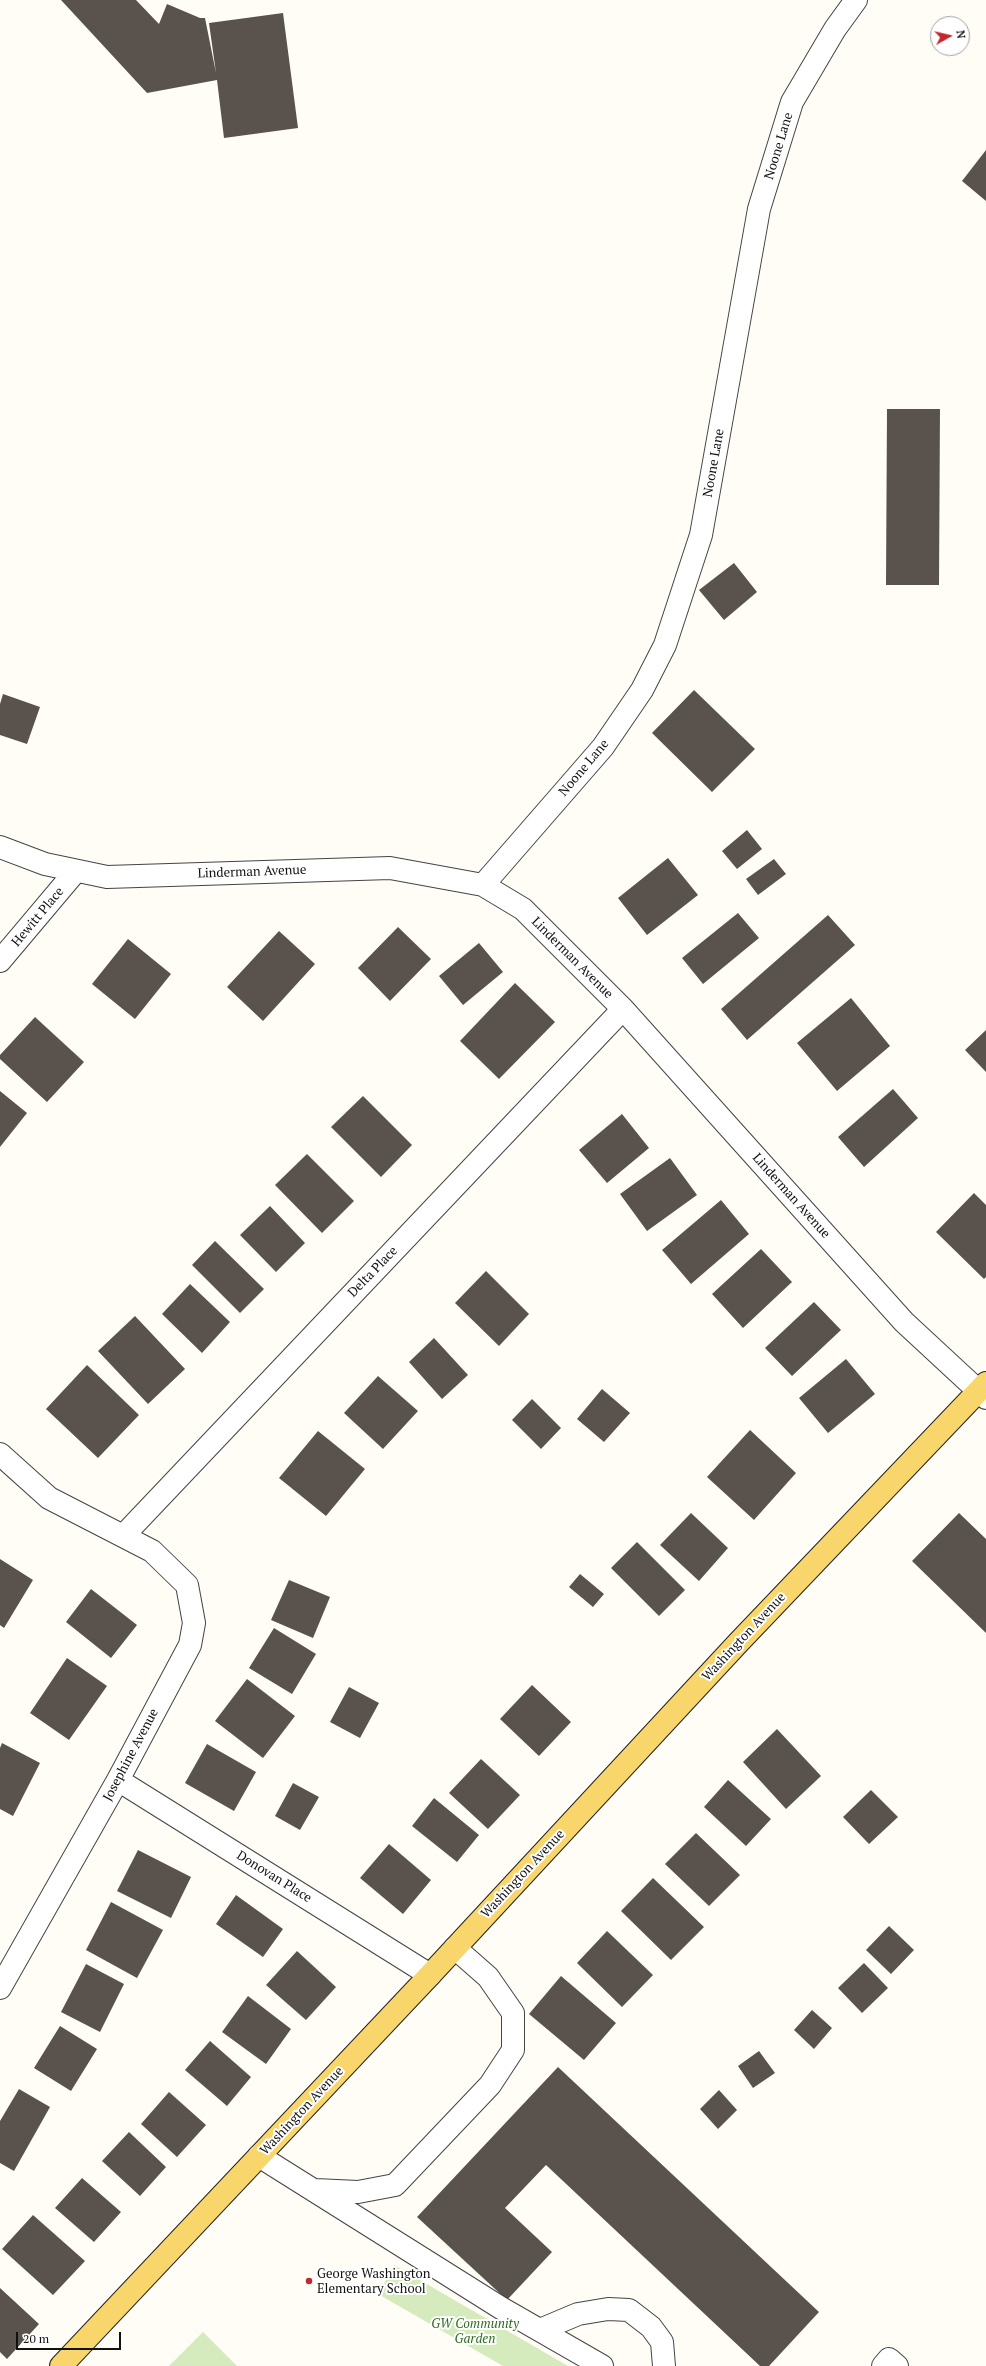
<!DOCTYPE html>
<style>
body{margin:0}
#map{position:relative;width:986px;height:2366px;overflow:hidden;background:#fffdf5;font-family:"PT Serif",serif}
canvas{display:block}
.north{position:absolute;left:930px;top:16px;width:40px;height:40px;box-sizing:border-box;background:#fff;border:1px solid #a0a0a0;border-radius:50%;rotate:82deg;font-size:11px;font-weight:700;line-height:16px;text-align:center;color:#111}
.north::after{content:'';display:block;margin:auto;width:14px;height:18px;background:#c4262e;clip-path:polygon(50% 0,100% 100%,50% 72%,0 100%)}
.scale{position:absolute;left:16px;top:2332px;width:105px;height:18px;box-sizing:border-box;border:2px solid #111;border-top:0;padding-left:5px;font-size:12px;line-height:14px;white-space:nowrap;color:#111;-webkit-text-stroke:3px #fff;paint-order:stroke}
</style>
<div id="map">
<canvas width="986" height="2366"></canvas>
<div class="north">N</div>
<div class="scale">20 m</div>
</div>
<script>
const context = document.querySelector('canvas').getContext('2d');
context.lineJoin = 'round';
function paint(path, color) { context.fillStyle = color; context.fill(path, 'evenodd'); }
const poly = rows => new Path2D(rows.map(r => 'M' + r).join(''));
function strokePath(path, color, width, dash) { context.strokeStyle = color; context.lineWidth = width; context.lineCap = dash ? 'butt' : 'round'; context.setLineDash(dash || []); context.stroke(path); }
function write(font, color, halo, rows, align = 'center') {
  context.font = font + ' "PT Serif",serif'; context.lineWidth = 4; context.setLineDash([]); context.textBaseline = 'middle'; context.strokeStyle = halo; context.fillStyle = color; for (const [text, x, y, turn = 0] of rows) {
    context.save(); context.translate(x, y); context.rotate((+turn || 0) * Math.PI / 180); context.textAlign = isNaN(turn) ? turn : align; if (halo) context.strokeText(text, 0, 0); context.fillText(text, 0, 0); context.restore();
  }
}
paint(poly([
 [394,2265,568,2366,503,2366,378,2294],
 [203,2332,237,2366,169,2366]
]), '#d5ebbd');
paint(poly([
 [61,0,136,0,159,24,167,4,200,18,205,18,216,73,209,23,283,13,298,128,224,138,217,80,147,93],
 [986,150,986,201,962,181],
 [887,409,940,409,939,585,886,585],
 [734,563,757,592,724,620,699,590],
 [694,690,755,749,712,792,652,733],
 [3,694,40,707,27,744,0,735,0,704],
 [747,830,762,849,737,869,722,851],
 [668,858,698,895,647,935,618,898],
 [774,859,786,874,758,895,746,879],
 [738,913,759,938,703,984,682,958],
 [828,915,855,945,747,1040,721,1009],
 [398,927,431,959,390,1001,358,968],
 [279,931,315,964,263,1021,227,987],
 [128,939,171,974,135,1019,92,984],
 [479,943,503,972,463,1005,439,976],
 [515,983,555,1022,499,1079,460,1041],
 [851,998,890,1046,837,1091,797,1043],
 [35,1017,84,1062,47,1102,0,1059,0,1055],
 [986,1030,986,1072,965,1050],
 [893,1089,918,1118,864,1167,838,1137],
 [0,1091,27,1113,0,1147],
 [363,1096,412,1145,381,1177,331,1127],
 [622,1114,649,1148,607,1183,579,1150],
 [307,1154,354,1201,322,1233,275,1185],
 [670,1158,697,1195,647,1231,620,1194],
 [974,1193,986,1205,986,1277,984,1279,936,1232],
 [721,1200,749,1234,691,1284,662,1250],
 [270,1206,305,1243,276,1272,240,1235],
 [215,1241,264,1289,240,1313,192,1265],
 [761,1249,792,1282,743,1328,712,1294],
 [486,1271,529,1314,499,1346,455,1303],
 [190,1284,230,1322,202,1353,162,1314],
 [814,1302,841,1330,792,1376,765,1348],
 [135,1316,185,1369,148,1404,98,1351],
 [434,1338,468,1375,442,1399,409,1362],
 [846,1359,875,1394,828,1433,799,1398],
 [87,1365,139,1415,98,1458,46,1409],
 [378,1376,418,1411,383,1449,344,1413],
 [602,1389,630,1413,604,1442,577,1419],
 [532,1399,561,1428,541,1449,512,1420],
 [750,1430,796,1473,754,1520,707,1477],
 [318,1431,365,1469,326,1516,279,1478],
 [691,1513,728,1548,699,1581,660,1545],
 [959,1513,986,1539,986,1633,912,1561],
 [637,1542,685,1590,659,1616,611,1568],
 [0,1559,33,1580,4,1628,0,1625],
 [580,1574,604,1594,593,1607,569,1587],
 [289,1580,330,1597,313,1638,271,1620],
 [91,1589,137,1625,111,1658,66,1622],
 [274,1628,316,1654,292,1694,249,1668],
 [67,1658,107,1686,69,1740,30,1713],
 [247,1679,295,1716,263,1758,215,1721],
 [532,1685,571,1722,539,1756,500,1719],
 [349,1687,379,1703,360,1738,330,1722],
 [777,1729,821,1776,786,1809,743,1762],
 [2,1743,40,1763,13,1816,0,1809,0,1748],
 [207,1744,256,1772,234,1811,185,1783],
 [481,1759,520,1795,488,1829,449,1793],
 [728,1780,771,1819,746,1846,704,1807],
 [293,1783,319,1797,300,1830,275,1816],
 [871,1790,898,1817,869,1844,843,1817],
 [434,1798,479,1835,457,1862,412,1826],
 [696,1833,740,1875,709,1906,665,1864],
 [389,1844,431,1880,403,1914,360,1878],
 [138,1850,191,1877,171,1918,117,1891],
 [653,1878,704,1927,671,1960,621,1911],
 [236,1895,283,1929,263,1957,216,1924],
 [111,1902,163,1930,137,1978,86,1950],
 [889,1926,914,1950,891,1974,866,1950],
 [607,1931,653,1975,622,2007,577,1963],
 [297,1951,336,1987,306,2020,266,1985],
 [864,1963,888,1988,862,2013,838,1988],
 [86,1964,124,1984,100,2032,61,2012],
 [561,1976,616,2023,584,2060,529,2014],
 [248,1996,291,2029,266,2064,222,2032],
 [812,2010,832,2028,814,2049,794,2030],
 [60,2026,97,2049,71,2091,34,2068],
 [210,2041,251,2077,227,2106,185,2070],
 [759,2051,775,2073,753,2088,738,2066],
 [558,2067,819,2312,769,2366,760,2366,546,2165,505,2208,552,2252,507,2300,417,2217],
 [19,2089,50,2107,14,2171,0,2163,0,2121],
 [719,2090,737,2110,718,2129,700,2109],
 [169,2092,206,2125,177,2157,141,2124],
 [129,2132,166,2167,140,2196,102,2161],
 [82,2178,121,2212,94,2242,55,2208],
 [33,2215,85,2261,53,2295,2,2249],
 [0,2288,39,2324,7,2359,0,2352]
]), '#5a524d');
const minor = poly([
 [0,847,45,864,107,877,390,868,483,885,523,909,623,1009,904,1322,986,1398],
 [483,885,603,747,642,690,665,645,701,535,759,209,792,102,835,29,856,0],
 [0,961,75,872],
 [0,1454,49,1498,152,1551,187,1585,194,1623,190,1645,118,1780,0,1988],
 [124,1535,623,1009],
 [118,1780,430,1975],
 [259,2156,501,2308,602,2366],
 [315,2190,358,2192,395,2185,490,2085,513,2050,513,2013,488,1977,455,1948],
 [540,2330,578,2314,608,2309,629,2310,651,2327,662,2342,664,2366],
 [883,2366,889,2359,897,2366]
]);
const major = poly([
 [61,2366,430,1975,738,1643,986,1383]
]);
strokePath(minor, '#444', 24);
strokePath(major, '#222', 24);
strokePath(minor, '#fff', 22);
strokePath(major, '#f9d66b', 22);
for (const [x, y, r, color] of [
 [309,2281,4,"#c4262e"]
]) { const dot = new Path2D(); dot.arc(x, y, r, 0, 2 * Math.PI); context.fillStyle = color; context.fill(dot); strokePath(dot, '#fff', 1.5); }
write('13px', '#111', '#fff', [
 ["Noone Lane",779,146,-73],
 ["Noone Lane",714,463,-80],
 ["Noone Lane",584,768,-50],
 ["Linderman Avenue",252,872,-2],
 ["Hewitt Place",38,917,-50],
 ["Linderman Avenue",572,958,45],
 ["Linderman Avenue",791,1196,48],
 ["Delta Place",373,1272,-46],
 ["Washington Avenue",744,1637,-47],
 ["Josephine Avenue",131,1755,-62],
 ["Washington Avenue",523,1874,-47],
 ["Donovan Place",274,1877,32],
 ["Washington Avenue",302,2111,-47]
]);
write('13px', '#111', '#fff', [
 ["George Washington",317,2274],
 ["Elementary School",317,2289]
], 'left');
write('italic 13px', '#2f6b1f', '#fff', [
 ["GW Community",475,2324],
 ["Garden",475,2339]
]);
</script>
